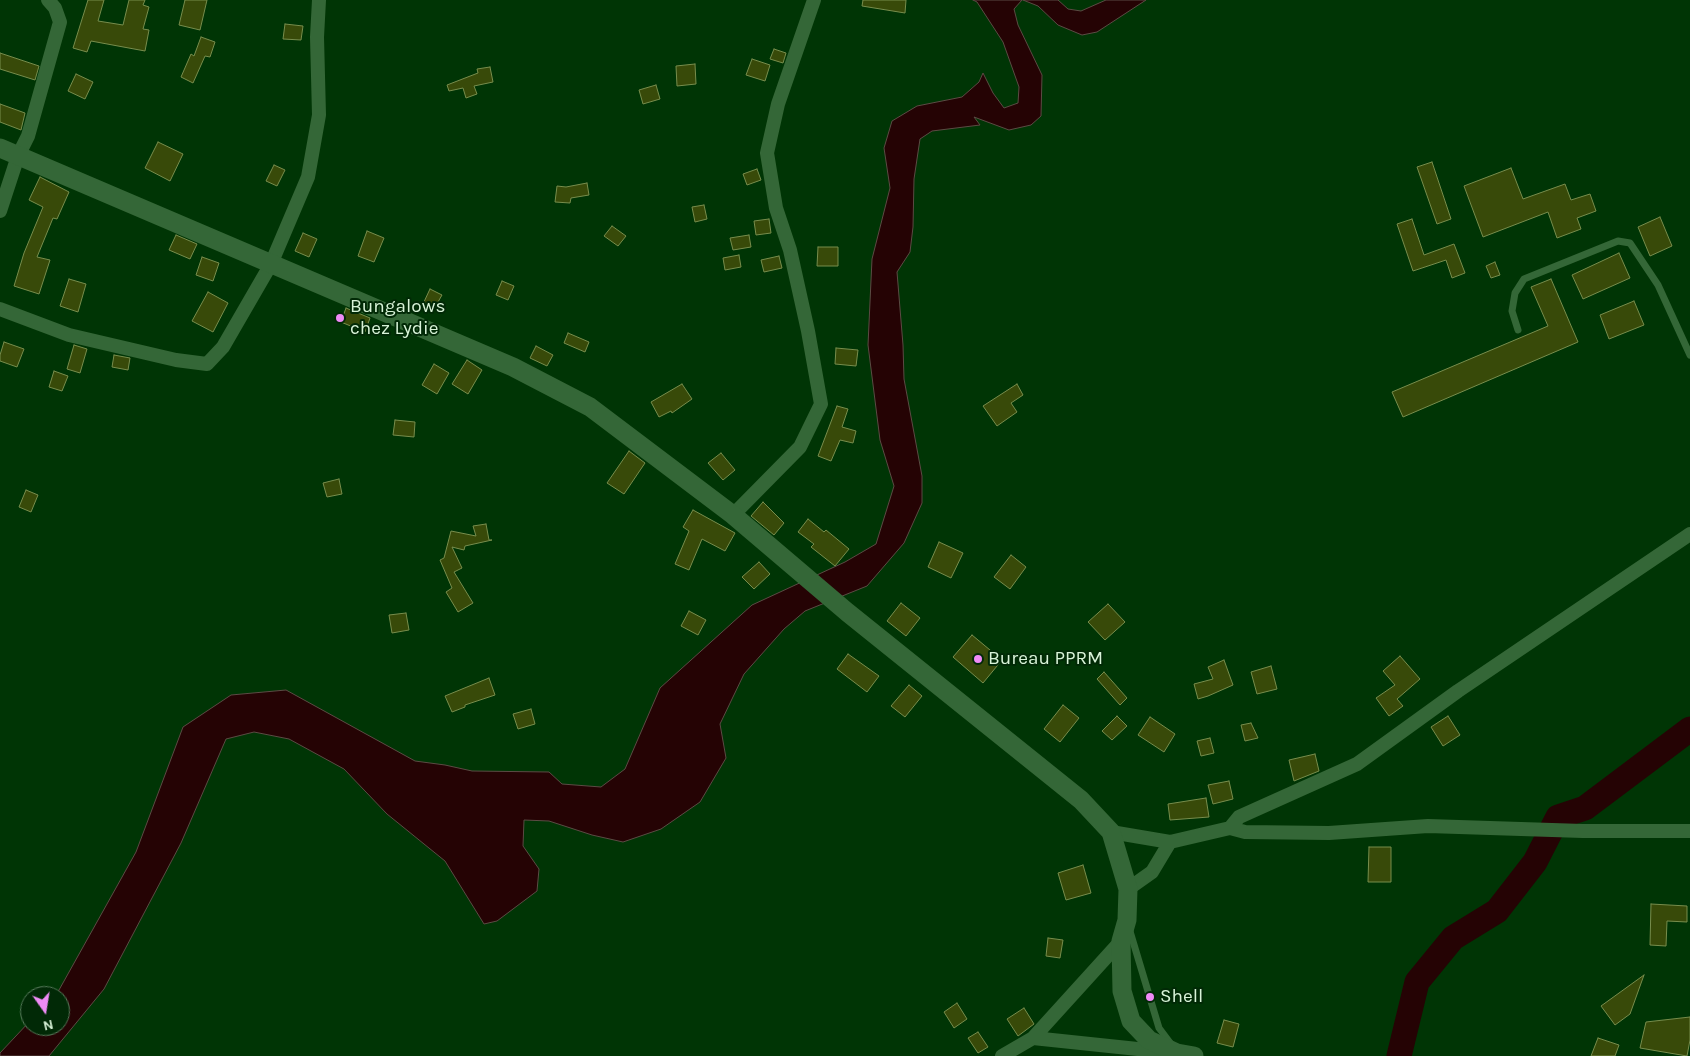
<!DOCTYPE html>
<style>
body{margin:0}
#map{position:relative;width:1690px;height:1056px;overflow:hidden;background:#003505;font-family:Karla,sans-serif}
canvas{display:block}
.north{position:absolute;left:20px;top:986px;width:50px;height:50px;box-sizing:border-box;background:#012906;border:1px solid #577a5a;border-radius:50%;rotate:167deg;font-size:14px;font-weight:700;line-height:20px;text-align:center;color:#d8f3d8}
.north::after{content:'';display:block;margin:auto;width:18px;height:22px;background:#ef8bf6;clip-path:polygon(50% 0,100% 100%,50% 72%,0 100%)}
</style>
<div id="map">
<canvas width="1690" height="1056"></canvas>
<div class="north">N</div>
</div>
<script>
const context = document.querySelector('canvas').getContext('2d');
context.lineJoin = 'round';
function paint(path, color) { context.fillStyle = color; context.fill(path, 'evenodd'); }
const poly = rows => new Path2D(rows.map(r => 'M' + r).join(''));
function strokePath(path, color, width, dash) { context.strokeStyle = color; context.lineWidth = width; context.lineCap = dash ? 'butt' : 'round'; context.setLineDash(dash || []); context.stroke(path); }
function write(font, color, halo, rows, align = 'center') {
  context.font = font + ' Karla,sans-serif'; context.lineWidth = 4; context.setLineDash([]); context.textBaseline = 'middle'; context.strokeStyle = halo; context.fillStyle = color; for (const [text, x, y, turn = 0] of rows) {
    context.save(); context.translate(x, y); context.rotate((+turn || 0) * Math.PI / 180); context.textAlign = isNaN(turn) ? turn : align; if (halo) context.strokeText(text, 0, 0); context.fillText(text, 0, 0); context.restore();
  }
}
const water = poly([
 [973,0,1022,0,1014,9,1018,25,1042,75,1041,116,1031,125,1009,130,974,117,980,125,932,131,920,139,914,179,913,227,910,252,897,272,903,345,904,379,922,476,922,503,904,543,867,586,805,611,784,629,744,674,720,724,726,758,700,802,661,829,623,842,592,835,549,821,524,820,523,846,539,869,537,891,497,921,484,924,445,861,387,814,344,769,289,739,254,732,226,739,181,843,104,989,49,1056,0,1056,0,1053,30,1021,30,1026,60,1026,60,996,53,996,59,990,136,852,183,727,231,695,286,690,415,761,445,765,472,771,549,772,562,784,601,787,625,769,660,688,752,605,845,562,876,544,894,486,880,440,868,345,872,259,890,188,884,148,892,121,917,106,962,97,979,82,983,73,993,93,1004,108,1018,103,1019,87,1003,42,977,2,973,0],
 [1023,0,1058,0,1068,9,1081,11,1106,0,1146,0,1097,32,1082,35,1058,25,1038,6,1023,0]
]);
paint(water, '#250304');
strokePath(water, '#5b4b44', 1);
strokePath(poly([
 [1399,1056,1417,982,1453,938,1497,911,1535,862,1558,817,1585,808,1690,729]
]), '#250304', 25);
const building = poly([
 [88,0,104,0,98,21,123,25,129,0,145,0,143,5,149,7,143,29,149,30,145,51,91,41,87,52,73,48,88,0],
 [185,0,207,0,200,30,179,25,185,0],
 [863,0,906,0,905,13,862,6,863,0],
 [285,24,303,26,301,40,283,39,285,24],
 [201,37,215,42,210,57,205,56,193,83,181,77,191,54,194,56,201,37],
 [774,49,786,53,783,63,770,59,774,49],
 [0,53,39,66,35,80,0,69,0,53],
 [752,59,770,65,765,81,746,75,752,59],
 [695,64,696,84,677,86,676,66,695,64],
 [490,67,493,82,474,86,477,94,466,98,463,88,449,91,447,85,478,73,477,69,490,67],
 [76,74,93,82,85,99,68,91,76,74],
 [656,85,660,99,643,104,639,90,656,85],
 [0,104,25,113,21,130,0,122,0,104],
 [158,142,183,154,170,181,145,168,158,142],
 [1432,162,1451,219,1437,224,1417,167,1432,162],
 [274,165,285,170,277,186,266,181,274,165],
 [1511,168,1523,199,1565,184,1571,200,1590,194,1596,211,1577,218,1581,229,1557,238,1548,212,1483,237,1464,186,1511,168],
 [757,169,761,180,747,185,743,174,757,169],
 [40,177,69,192,57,219,53,218,37,257,50,260,39,294,14,286,24,253,43,207,29,200,40,177],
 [587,183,589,195,571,198,570,203,555,202,557,186,566,187,587,183],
 [704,205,707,219,695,222,692,207,704,205],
 [1660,217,1672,246,1650,256,1638,227,1660,217],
 [769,219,771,233,756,235,754,221,769,219],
 [1412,219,1424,255,1454,244,1465,273,1452,278,1446,260,1413,271,1397,224,1412,219],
 [612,226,626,236,618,246,604,236,612,226],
 [367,231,384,238,374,262,358,256,367,231],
 [303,233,317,239,309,257,295,251,303,233],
 [176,235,197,244,190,259,169,250,176,235],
 [749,235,751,247,733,250,730,238,749,235],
 [818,247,838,247,838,266,817,266,818,247],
 [1619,253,1630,278,1583,299,1572,275,1619,253],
 [739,255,741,267,725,270,723,258,739,255],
 [779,256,782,268,764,272,761,260,779,256],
 [202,257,219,263,213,281,196,275,202,257],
 [1495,262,1500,275,1491,278,1486,266,1495,262],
 [69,279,86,284,78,312,60,306,69,279],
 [1551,279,1578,342,1403,417,1392,392,1548,326,1531,287,1551,279],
 [502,281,514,286,508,300,496,295,502,281],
 [430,289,442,295,434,309,423,304,430,289],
 [208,292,228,303,213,332,192,321,208,292],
 [1634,301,1644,325,1609,339,1600,315,1634,301],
 [346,308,370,318,365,332,341,322,346,308],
 [568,333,589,342,585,352,564,343,568,333],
 [4,342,24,349,17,367,0,361,0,355,4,342],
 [74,345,87,349,80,373,67,369,74,345],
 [536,346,553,355,547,366,530,358,536,346],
 [836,348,858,350,856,366,835,364,836,348],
 [114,355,130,358,128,370,112,367,114,355],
 [467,360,482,370,468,394,452,384,467,360],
 [434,364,449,373,437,394,422,385,434,364],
 [54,371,68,376,62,391,49,387,54,371],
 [682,384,692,399,672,413,671,411,659,417,651,402,682,384],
 [1017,384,1023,395,1011,403,1017,412,997,426,983,406,1017,384],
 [837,406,848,409,842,427,856,431,853,443,840,440,831,461,818,456,837,406],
 [395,420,415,422,414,437,393,435,395,420],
 [629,451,645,463,624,494,607,483,629,451],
 [721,453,735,470,723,480,708,463,721,453],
 [339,479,342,494,327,497,323,483,339,479],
 [26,490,38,495,31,512,19,507,26,490],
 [763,502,784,523,774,535,751,516,763,502],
 [693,510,735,533,725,551,702,539,689,570,675,564,689,531,683,527,693,510],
 [808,519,824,532,826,530,849,549,835,566,811,547,814,544,798,532,808,519],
 [486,524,489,540,492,540,465,546,464,550,452,547,462,568,454,572,473,603,458,612,446,592,452,588,440,560,444,558,451,531,476,536,473,526,486,524],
 [939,542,963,553,951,578,928,567,939,542],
 [1011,555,1026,567,1010,589,994,577,1011,555],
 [759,562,770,574,754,589,742,577,759,562],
 [901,603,920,618,906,636,887,621,901,603],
 [1108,604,1125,622,1105,640,1088,622,1108,604],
 [689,611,706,620,698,635,681,626,689,611],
 [406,613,409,630,392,633,389,615,406,613],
 [972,635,1002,660,983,683,953,657,972,635],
 [848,654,879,676,867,692,837,669,848,654],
 [1400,656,1420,679,1397,699,1403,706,1389,716,1376,698,1395,685,1383,671,1400,656],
 [1224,660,1233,685,1208,696,1198,699,1194,684,1213,679,1208,667,1224,660],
 [1271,666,1277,689,1257,694,1251,672,1271,666],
 [1104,672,1127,698,1120,705,1097,679,1104,672],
 [489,678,495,695,465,705,465,707,452,712,445,696,489,678],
 [909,685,922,696,905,717,891,706,909,685],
 [1063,705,1079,718,1060,742,1044,729,1063,705],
 [531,709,535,724,518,729,513,714,531,709],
 [1117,716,1127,726,1112,740,1102,731,1117,716],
 [1448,716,1460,735,1443,746,1431,727,1448,716],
 [1150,717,1175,734,1164,752,1138,735,1150,717],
 [1251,723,1258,738,1245,741,1241,725,1251,723],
 [1210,738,1214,753,1201,756,1197,741,1210,738],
 [1315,754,1319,771,1294,781,1289,760,1315,754],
 [1229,781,1233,799,1213,804,1208,785,1229,781],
 [1206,798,1209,817,1170,820,1168,804,1206,798],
 [1369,847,1391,847,1391,882,1368,882,1369,847],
 [1083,865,1091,893,1066,900,1058,873,1083,865],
 [1651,904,1687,906,1687,922,1667,921,1666,946,1650,945,1651,904],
 [1048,938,1063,940,1060,958,1046,956,1048,938],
 [1644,975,1630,1014,1615,1025,1601,1006,1644,975],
 [957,1003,967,1019,954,1028,944,1012,957,1003],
 [1024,1008,1034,1024,1018,1036,1007,1019,1024,1008],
 [1690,1017,1690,1040,1687,1056,1640,1048,1646,1022,1690,1017],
 [1224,1020,1239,1024,1233,1047,1217,1043,1224,1020],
 [978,1032,988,1047,978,1053,968,1038,978,1032],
 [1598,1038,1619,1045,1615,1056,1591,1056,1598,1038]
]);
paint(building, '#384a09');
strokePath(building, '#778d4d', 1);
strokePath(poly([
 [1518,330,1512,311,1515,293,1524,279,1618,241,1630,243,1658,285,1690,355],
 [1129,928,1159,1028,1171,1044]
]), '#346737', 7);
strokePath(poly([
 [0,211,18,156,28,136,60,22,55,8,48,0],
 [0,309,69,335,176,360,207,364,223,347,271,264,308,177,319,115,317,37,319,0],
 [733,515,800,447,821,404,808,331,790,250,776,208,767,153,778,104,814,0],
 [1230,828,1245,832,1329,833,1428,826,1583,831,1690,831],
 [1111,832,1170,842,1230,828,1239,817,1357,764,1458,691,1690,534],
 [1128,889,1152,872,1170,842],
 [1033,1038,1166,1052],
 [1002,1056,1033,1038,1121,941]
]), '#346737', 14);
strokePath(poly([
 [0,148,513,367,590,407,733,515,847,612,1081,800,1111,832,1128,889,1127,920,1121,941,1122,991,1131,1021,1149,1040,1177,1053,1194,1056]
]), '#346737', 19);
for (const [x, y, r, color] of [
 [340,318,5,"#ef8bf6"],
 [978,659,5,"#ef8bf6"],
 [1150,997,5,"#ef8bf6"]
]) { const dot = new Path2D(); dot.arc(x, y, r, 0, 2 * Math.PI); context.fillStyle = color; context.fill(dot); strokePath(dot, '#012906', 2); }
write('19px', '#d8f3d8', '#012906', [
 ["Bungalows",350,307],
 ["chez Lydie",350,329],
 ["Bureau PPRM",988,659],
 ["Shell",1160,997]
], 'left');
</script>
